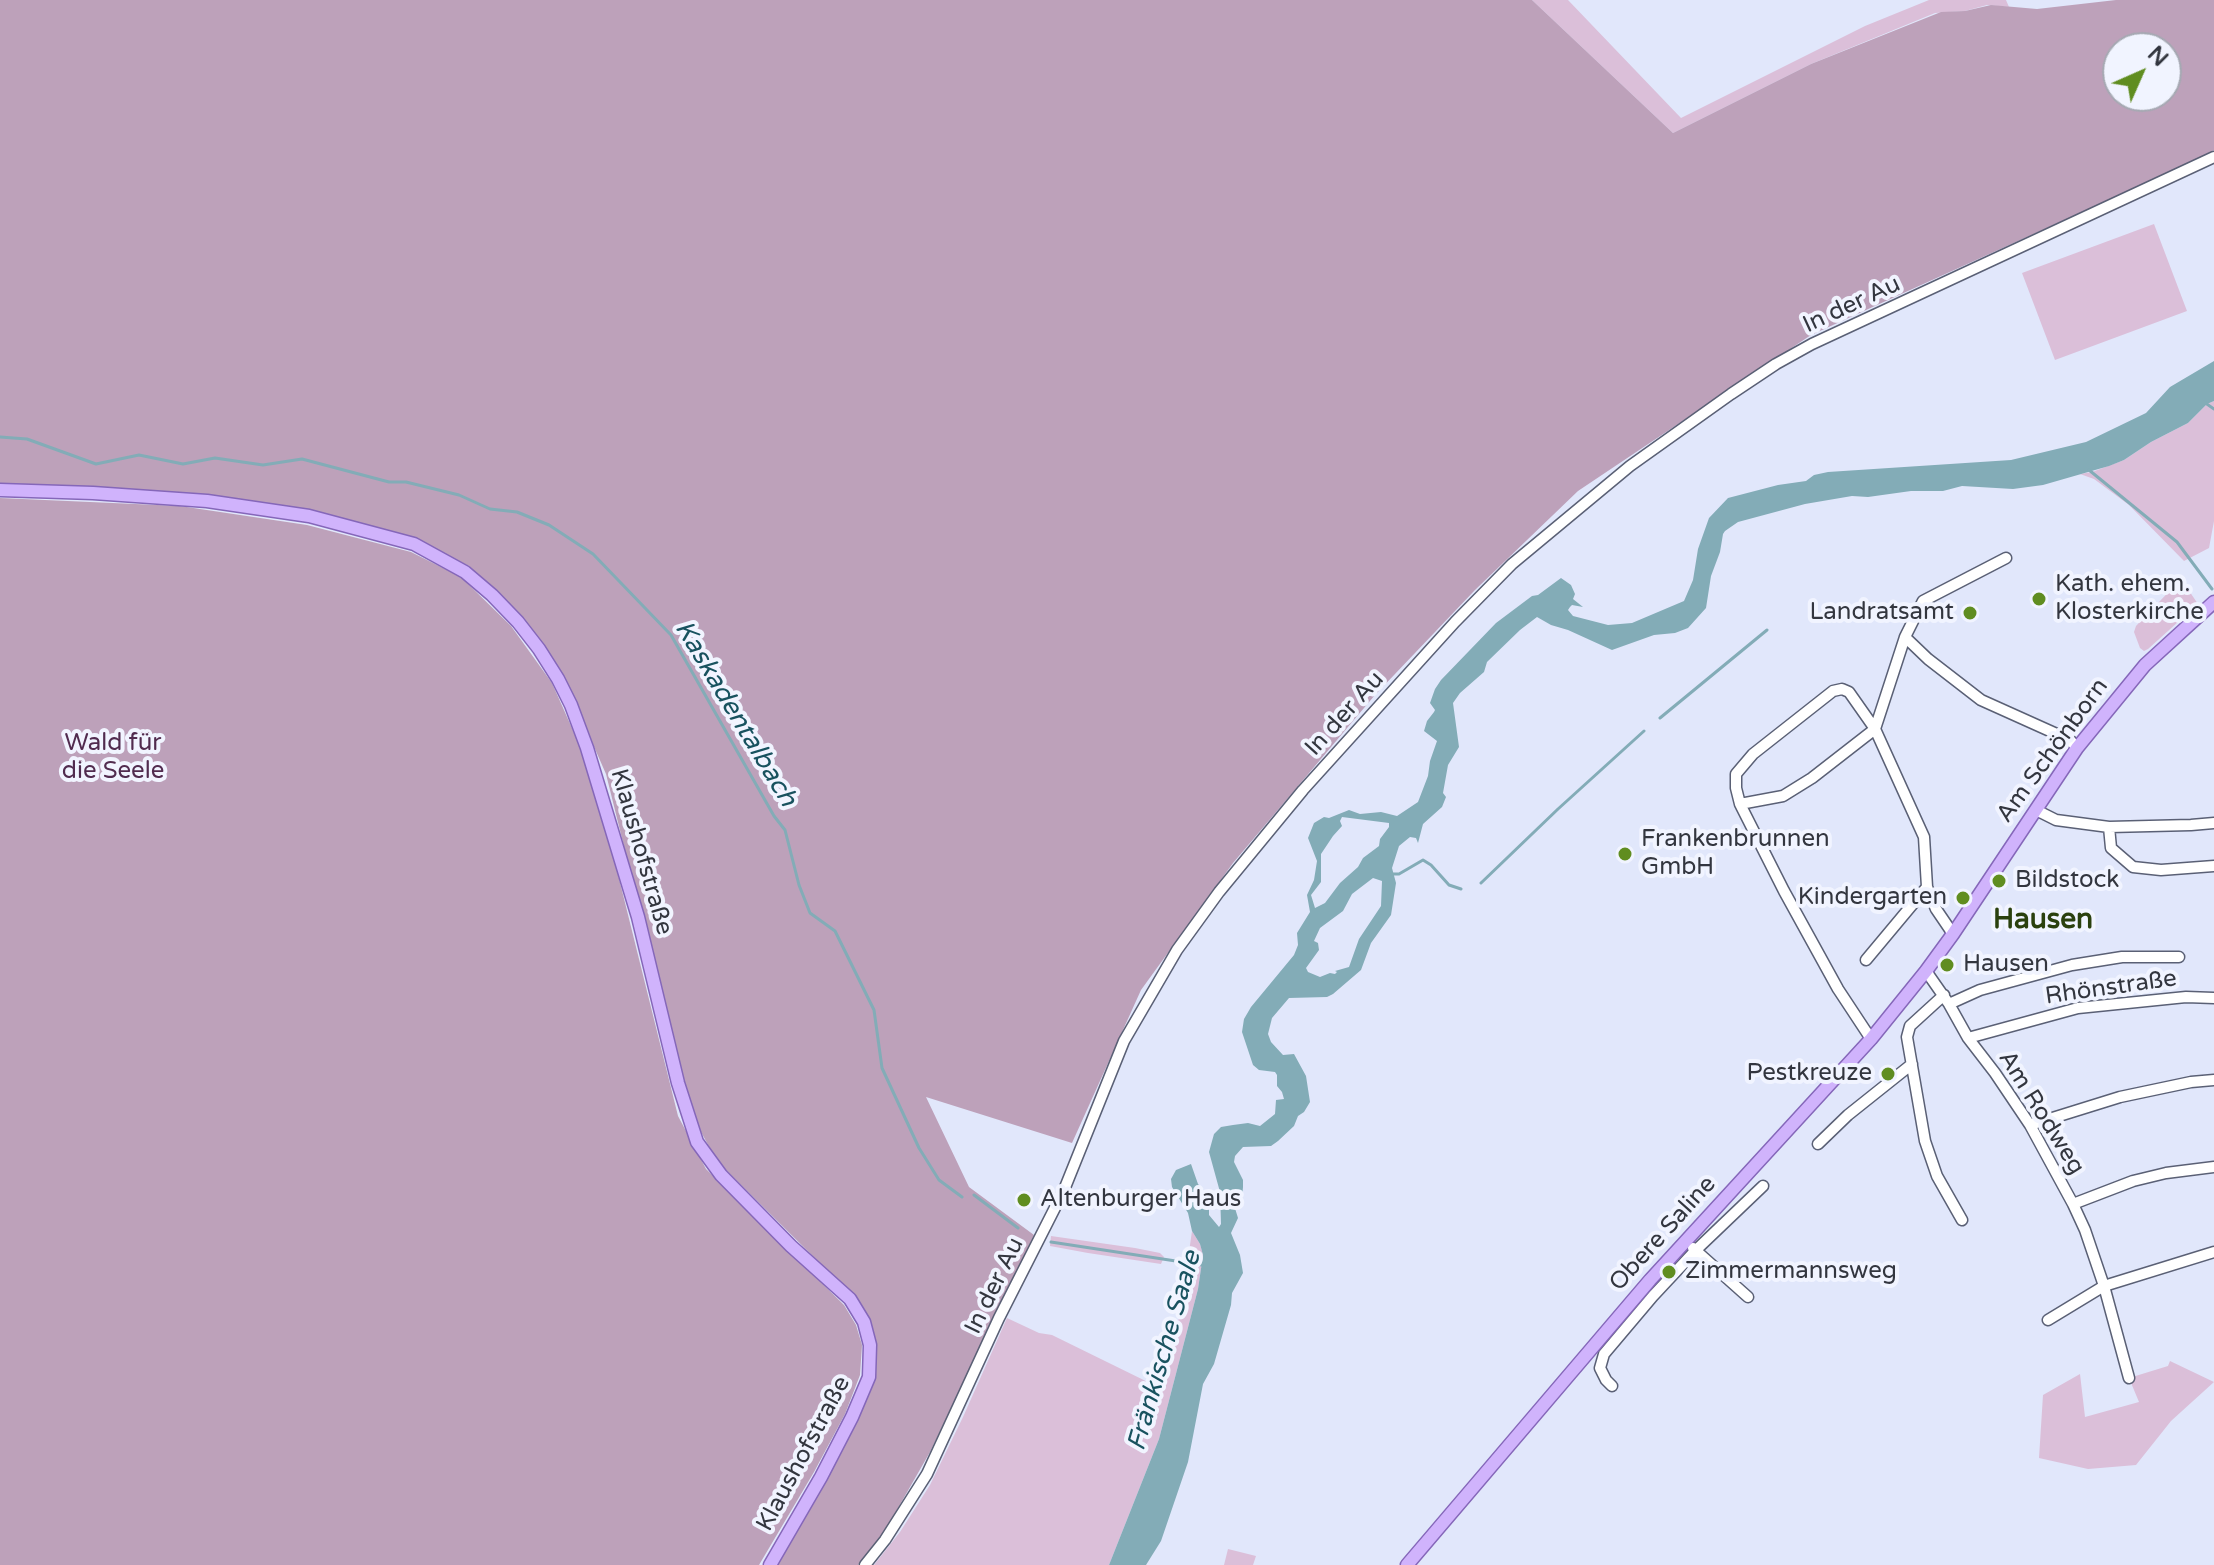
<!DOCTYPE html>
<meta charset="utf-8">
<style>
body{margin:0}
#map{position:relative;width:2214px;height:1565px;overflow:hidden;background:#e1e7fb;font-family:"Varela Round",sans-serif}
canvas{display:block}
.north{position:absolute;left:2102px;top:32px;width:80px;height:80px;box-sizing:border-box;background:#f1f4ff;border:2px solid #a5a8b2;border-radius:50%;rotate:45deg;font-size:22px;font-weight:700;line-height:32px;text-align:center;color:#33363f}
.north::after{content:'';display:block;margin:auto;width:28px;height:36px;background:#608d20;clip-path:polygon(50% 0,100% 100%,50% 72%,0 100%)}
</style>
<div id="map">
<canvas width="2214" height="1565"></canvas>
<div class="north">N</div>
</div>
<script>
const context = document.querySelector('canvas').getContext('2d');
context.lineJoin = 'round';
function paint(path, color) { context.fillStyle = color; context.fill(path, 'evenodd'); }
const poly = rows => new Path2D(rows.map(r => 'M' + r).join(''));
function strokePath(path, color, width, dash) { context.strokeStyle = color; context.lineWidth = width; context.lineCap = dash ? 'butt' : 'round'; context.setLineDash(dash || []); context.stroke(path); }
function write(font, color, halo, rows, align = 'center') {
  context.font = font + ' "Varela Round",sans-serif'; context.lineWidth = 8; context.setLineDash([]); context.textBaseline = 'middle'; context.strokeStyle = halo; context.fillStyle = color; for (const [text, x, y, turn = 0] of rows) {
    context.save(); context.translate(x, y); context.rotate((+turn || 0) * Math.PI / 180); context.textAlign = isNaN(turn) ? turn : align; if (halo) context.strokeText(text, 0, 0); context.fillText(text, 0, 0); context.restore();
  }
}
paint(poly([
 [1532,0,1568,0,1681,118,1865,26,1929,0,2006,0,2009,7,1987,5,1965,11,1935,13,1811,64,1673,133],
 [2154,224,2187,311,2055,360,2022,273],
 [2214,401,2214,521,2209,548,2184,561,2129,505,2094,479,2080,474,2092,472,2124,460,2151,442,2188,423,2207,404],
 [2181,579,2198,604,2148,649,2144,651,2140,648,2134,632,2136,626],
 [1192,1231,1200,1244,1203,1255,1198,1289,1159,1439,1109,1565,874,1565,900,1532,930,1485,963,1417,1007,1318,1039,1333,1052,1335,1164,1390,1181,1308],
 [1051,1236,1135,1248,1160,1253,1164,1257,1161,1264,1088,1253,1050,1246],
 [2170,1361,2214,1382,2171,1421,2136,1465,2088,1469,2039,1458,2043,1395,2080,1374,2085,1417,2139,1402,2129,1378,2168,1366],
 [1228,1549,1256,1556,1253,1565,1224,1565]
]), '#dbbfd9');
paint(poly([
 [0,0,1532,0,1673,133,1811,64,1941,12,1965,11,1991,5,2037,9,2116,0,2214,0,2214,150,2192,162,1811,335,1578,491,1475,590,1375,695,1233,863,1141,990,1072,1143,926,1097,969,1187,1034,1235,930,1452,886,1529,858,1565,774,1565,873,1378,854,1297,717,1161,690,1112,606,774,563,676,521,617,469,566,415,540,310,512,0,485],
 [2118,48,2166,48,2166,96,2118,96],
 [0,498,180,506,307,525,411,552,461,577,511,626,552,683,594,778,678,1116,706,1169,844,1305,856,1325,862,1345,860,1375,845,1414,814,1472,759,1565,0,1565]
]), '#bda1ba');
paint(poly([
 [2214,361,2214,401,2207,404,2188,423,2151,442,2124,460,2109,466,2043,485,2013,489,1962,486,1943,491,1911,491,1868,497,1852,496,1805,504,1738,522,1725,531,1723,534,1720,552,1711,576,1706,608,1688,628,1675,633,1654,635,1612,650,1568,630,1551,625,1537,617,1520,630,1487,662,1484,672,1460,693,1453,703,1459,747,1448,765,1443,793,1446,797,1442,807,1423,824,1418,843,1416,838,1410,837,1399,846,1392,868,1396,883,1391,915,1371,943,1361,970,1333,994,1327,997,1289,998,1272,1018,1268,1034,1271,1042,1283,1055,1294,1054,1306,1076,1310,1102,1304,1112,1298,1116,1294,1126,1278,1141,1271,1146,1243,1147,1235,1156,1234,1162,1243,1180,1243,1187,1242,1198,1234,1205,1238,1218,1231,1233,1240,1255,1243,1273,1232,1293,1231,1305,1214,1364,1203,1384,1188,1462,1161,1541,1146,1565,1109,1565,1159,1439,1198,1289,1203,1255,1200,1244,1192,1231,1188,1213,1172,1187,1171,1179,1176,1170,1191,1164,1198,1184,1207,1194,1209,1200,1209,1215,1219,1227,1221,1224,1220,1192,1209,1152,1214,1134,1221,1127,1233,1125,1248,1123,1260,1126,1275,1114,1276,1100,1284,1099,1282,1092,1277,1086,1277,1075,1275,1072,1259,1070,1253,1065,1242,1032,1244,1019,1251,1007,1294,955,1298,945,1297,933,1310,912,1307,895,1314,880,1317,861,1308,838,1314,823,1324,817,1329,818,1349,810,1360,814,1381,812,1397,816,1418,802,1428,776,1430,761,1437,741,1424,731,1427,721,1434,712,1435,710,1430,703,1435,689,1441,680,1496,623,1532,596,1538,595,1561,578,1571,585,1575,594,1573,599,1583,607,1572,605,1570,607,1568,610,1573,616,1608,625,1632,623,1684,601,1693,580,1698,549,1709,518,1728,498,1778,485,1806,481,1814,475,1828,472,2011,460,2086,442,2146,413,2170,387],
 [1342,817,1389,823,1389,827,1380,839,1379,846,1363,858,1358,867,1340,883,1325,903,1315,908,1311,895,1321,882,1321,854,1333,836,1342,826,1340,821],
 [1373,878,1382,881,1381,906,1359,939,1349,967,1335,971,1337,972,1335,974,1330,973,1320,977,1308,972,1306,968,1319,950,1318,943,1314,941,1320,928,1343,911,1352,894]
]), '#83acb7');
strokePath(poly([
 [2204,402,2214,409],
 [0,437,27,439,96,464,139,455,183,464,215,458,263,465,302,459,389,482,406,482,459,495,490,509,517,512,549,525,593,554,671,635,774,816,785,830,799,885,810,913,835,931,874,1010,882,1068,919,1148,939,1180,962,1197],
 [2089,470,2177,542,2212,589],
 [1660,718,1767,630],
 [1392,874,1399,874,1423,860,1431,865,1449,885,1461,889],
 [1481,883,1558,809,1644,731],
 [974,1195,1018,1228],
 [1051,1242,1202,1265]
]), '#83acb7', 3);
const minor = poly([
 [2006,558,1923,601,1905,637,1928,659,1981,700,2070,740,2077,748],
 [1905,637,1875,729,1924,837,1927,887,1936,909,1953,934],
 [1740,804,1783,796,1812,778,1875,729,1849,692,1842,689,1833,691,1753,754,1736,774,1736,788,1740,804,1784,891,1838,989,1871,1039],
 [2036,810,2056,820,2109,827,2191,825,2214,823],
 [2109,827,2111,848,2133,867,2161,870,2214,866],
 [1866,960,1927,887],
 [1926,971,1949,1004,1968,1038,1995,1073,2030,1125,2073,1204,2085,1230,2104,1286,2129,1378],
 [1944,995,1910,1026,1907,1037,1925,1141,1937,1176,1962,1220],
 [1949,1004,1980,990,2072,965,2122,957,2179,957],
 [1968,1038,2078,1008,2186,997,2214,998],
 [2030,1125,2120,1097,2191,1082,2214,1080],
 [1818,1144,1848,1115,1912,1064],
 [2073,1204,2133,1181,2166,1173,2214,1167],
 [1693,1248,1748,1297],
 [2048,1320,2104,1286,2214,1252],
 [1612,1386,1606,1380,1600,1368,1604,1354,1653,1296,1696,1250,1763,1186],
 [865,1565,885,1540,927,1474,999,1318,1064,1190,1124,1041,1177,950,1219,892,1303,790,1455,622,1512,564,1630,466,1731,394,1776,364,1812,344,2214,157]
]);
const major = poly([
 [0,490,93,493,207,501,309,516,414,544,465,572,492,595,518,622,539,649,558,679,571,705,587,748,638,917,678,1083,697,1142,721,1175,791,1246,850,1299,864,1322,870,1345,869,1377,852,1417,821,1477,770,1565],
 [1407,1565,1650,1280,1871,1039,1926,971,1953,934,2077,748,2145,665,2214,602]
]);
strokePath(minor, '#5a6075', 13);
strokePath(major, '#8567b9', 15);
strokePath(minor, '#fff', 10);
strokePath(major, '#d0b3fc', 12);
for (const [x, y, r, color] of [
 [2039,599,8,"#608d20"],
 [1970,613,8,"#608d20"],
 [1625,854,8,"#608d20"],
 [1999,881,8,"#608d20"],
 [1963,898,8,"#608d20"],
 [1947,965,8,"#608d20"],
 [1888,1074,8,"#608d20"],
 [1024,1200,8,"#608d20"],
 [1669,1272,8,"#608d20"]
]) { const dot = new Path2D(); dot.arc(x, y, r, 0, 2 * Math.PI); context.fillStyle = color; context.fill(dot); strokePath(dot, '#f1f4ff', 3); }
write('24px', '#33363f', '#f1f4ff', [
 ["In der Au",1852,305,-25],
 ["In der Au",1345,714,-48],
 ["Am Schönborn",2053,751,-54],
 ["Klaushofstraße",641,852,74],
 ["Rhönstraße",2111,988,-8],
 ["Am Rodweg",2041,1113,58],
 ["Obere Saline",1663,1234,-48],
 ["In der Au",995,1286,-64],
 ["Klaushofstraße",804,1454,-62]
]);
write('24px', '#33363f', '#f1f4ff', [
 ["Kath. ehem.",2055,585],
 ["Klosterkirche",2055,613],
 ["Landratsamt",1954,613,"right"],
 ["Frankenbrunnen",1641,840],
 ["GmbH",1641,868],
 ["Bildstock",2015,881],
 ["Kindergarten",1947,898,"right"],
 ["Hausen",1963,965],
 ["Pestkreuze",1872,1074,"right"],
 ["Altenburger Haus",1040,1200],
 ["Zimmermannsweg",1685,1272]
], 'left');
write('24px', '#512b4f', '#f1f4ff', [
 ["Wald für",113,744],
 ["die Seele",113,772]
]);
write('italic 26px', '#18525f', '#f1f4ff', [
 ["Kaskadentalbach",735,714,59],
 ["Fränkische Saale",1165,1351,-74]
]);
write('bold 28px', '#2b410e', '#f1f4ff', [
 ["Hausen",2043,921]
]);
</script>
